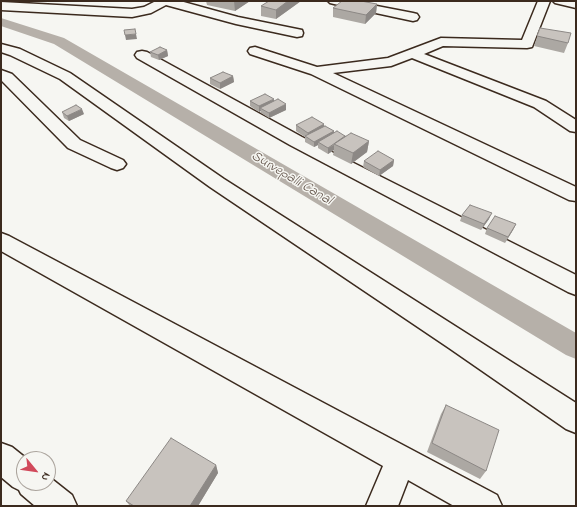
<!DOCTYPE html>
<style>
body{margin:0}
#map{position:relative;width:577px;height:507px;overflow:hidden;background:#f6f6f2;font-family:"Indie Flower",sans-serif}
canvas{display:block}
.frame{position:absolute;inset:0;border:2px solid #3b2a1e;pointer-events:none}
.north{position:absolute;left:16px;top:451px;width:40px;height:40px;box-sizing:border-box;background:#f6f6f2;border:1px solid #aba49d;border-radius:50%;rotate:119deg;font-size:11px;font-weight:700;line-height:16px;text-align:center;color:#3b2a1e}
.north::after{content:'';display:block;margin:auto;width:14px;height:18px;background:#d1495b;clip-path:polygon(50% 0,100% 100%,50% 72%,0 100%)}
</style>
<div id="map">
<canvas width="577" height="507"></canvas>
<div class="frame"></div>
<div class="north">N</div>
</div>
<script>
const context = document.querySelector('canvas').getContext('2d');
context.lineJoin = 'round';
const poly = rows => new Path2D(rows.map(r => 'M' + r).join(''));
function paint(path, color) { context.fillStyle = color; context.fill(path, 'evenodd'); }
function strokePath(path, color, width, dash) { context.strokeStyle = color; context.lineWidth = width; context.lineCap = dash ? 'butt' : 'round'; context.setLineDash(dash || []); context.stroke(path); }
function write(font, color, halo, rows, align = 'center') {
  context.font = font + ' "Indie Flower",sans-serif'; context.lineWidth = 3; context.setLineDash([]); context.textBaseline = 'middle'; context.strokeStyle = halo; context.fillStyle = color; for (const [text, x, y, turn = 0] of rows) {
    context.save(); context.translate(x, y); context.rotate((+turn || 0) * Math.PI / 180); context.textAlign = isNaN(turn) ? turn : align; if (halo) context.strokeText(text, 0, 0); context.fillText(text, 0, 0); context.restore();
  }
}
paint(poly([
 [1,18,64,38,576,333,576,359,566,355,54,44,1,26,1,18]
]), '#b6b0a9');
const minor = poly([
 [156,1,180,1,238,17,302,30,303,33,302,36,297,37,236,24,166,5,151,13,132,17,1,10,1,2,132,9,144,7,156,1],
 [328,1,351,1,413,13,417,14,419,17,417,20,413,21,334,4,330,3,328,1],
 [538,1,550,1,532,47,527,48,443,46,424,54,546,101,576,120,576,132,570,131,534,107,412,58,391,66,333,73,576,187,576,201,569,200,311,74,250,54,248,51,250,48,255,47,317,67,388,58,441,38,522,40,538,1],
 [553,1,576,1,576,8,555,3,553,1],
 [1,44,20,49,70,73,224,179,576,403,576,433,566,429,449,348,210,187,60,79,10,55,1,52,1,44],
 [142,51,147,52,302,137,576,275,576,295,568,292,290,145,137,58,135,55,137,52,142,51],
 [1,70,12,74,80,140,123,160,126,164,123,168,117,170,111,168,68,148,1,80,1,70],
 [1,233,9,236,497,495,502,506,454,506,408,480,398,506,366,506,383,466,1,251,1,233],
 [1,443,12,447,27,459,24,459,24,483,48,483,48,476,72,495,77,506,35,506,21,494,19,490,13,487,1,477,1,443]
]);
strokePath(minor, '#3b2a1e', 3);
paint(minor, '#f6f6f2');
paint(poly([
 [206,1,250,1,235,11,207,5],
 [269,1,301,1,276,19,261,16,261,6],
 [377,4,376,13,365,24,333,17,333,8],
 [540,28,568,43,564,53,534,46],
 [167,50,168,56,159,60,151,57,150,52],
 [233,76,234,82,220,89,210,84,210,78],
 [250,101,274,101,286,110,269,118,261,113,261,111,259,112,250,106],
 [62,112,84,114,69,121,64,118],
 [296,125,324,126,334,131,334,133,369,141,367,152,351,164,333,155,334,150,328,154,318,148,318,145,314,147,305,142,305,137,296,131],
 [394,160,393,166,379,176,363,167,364,161],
 [462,215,489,219,481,230,460,221],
 [516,224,513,230,505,243,485,234,487,228],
 [446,405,486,471,480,479,427,452,441,414],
 [216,465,218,473,198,506,130,506,126,501]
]), '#aca8a3');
paint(poly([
 [234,1,250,1,235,11],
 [288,1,301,1,276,19,276,10],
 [377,4,376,13,365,24,366,15],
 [136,34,137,39,126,40,125,35],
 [167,50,168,56,159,60,158,55],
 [233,76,234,82,220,89,220,83],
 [274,99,274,105,260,108,261,111,259,112,259,106],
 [286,104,286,110,269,118,269,113],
 [82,109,84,114,69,121,67,116],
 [324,124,324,130,307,138,308,133],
 [334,131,334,136,318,142,318,145,314,147,314,142],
 [369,141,367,152,351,164,353,153],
 [334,145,334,150,328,154,328,148],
 [394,160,393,166,379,176,380,170],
 [492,213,489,219,481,230,484,224],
 [516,224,513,230,505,243,508,237],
 [216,465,218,473,198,506,190,506]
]), '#8c8885');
const building = poly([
 [269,1,288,1,276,10,261,6,269,1],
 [342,1,361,1,377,4,366,15,333,8,342,1],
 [540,28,571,33,568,43,537,36,540,28],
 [135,29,136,34,125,35,124,30,135,29],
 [160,47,167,50,158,55,150,52,160,47],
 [223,72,233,76,220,83,210,78,223,72],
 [265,94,274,99,259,106,250,101,265,94],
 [278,99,286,104,269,113,260,108,278,99],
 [76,105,82,109,67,116,62,112,76,105],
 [312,117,324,124,308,133,296,125,312,117],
 [325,126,334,131,314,142,305,136,325,126],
 [337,131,345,136,328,148,318,142,337,131],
 [351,133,369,141,353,153,334,144,351,133],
 [378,151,394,160,380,170,364,161,378,151],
 [470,205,492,213,484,224,462,215,470,205],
 [495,216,516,224,508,237,487,228,495,216],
 [446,405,499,430,486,471,432,443,446,405],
 [171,438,216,465,190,506,134,506,126,501,171,438]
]);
paint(building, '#c8c3be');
strokePath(building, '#8c8885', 1);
write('italic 14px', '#605248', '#f6f6f2', [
 ["Survepalli Canal",291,179,31]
]);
</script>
